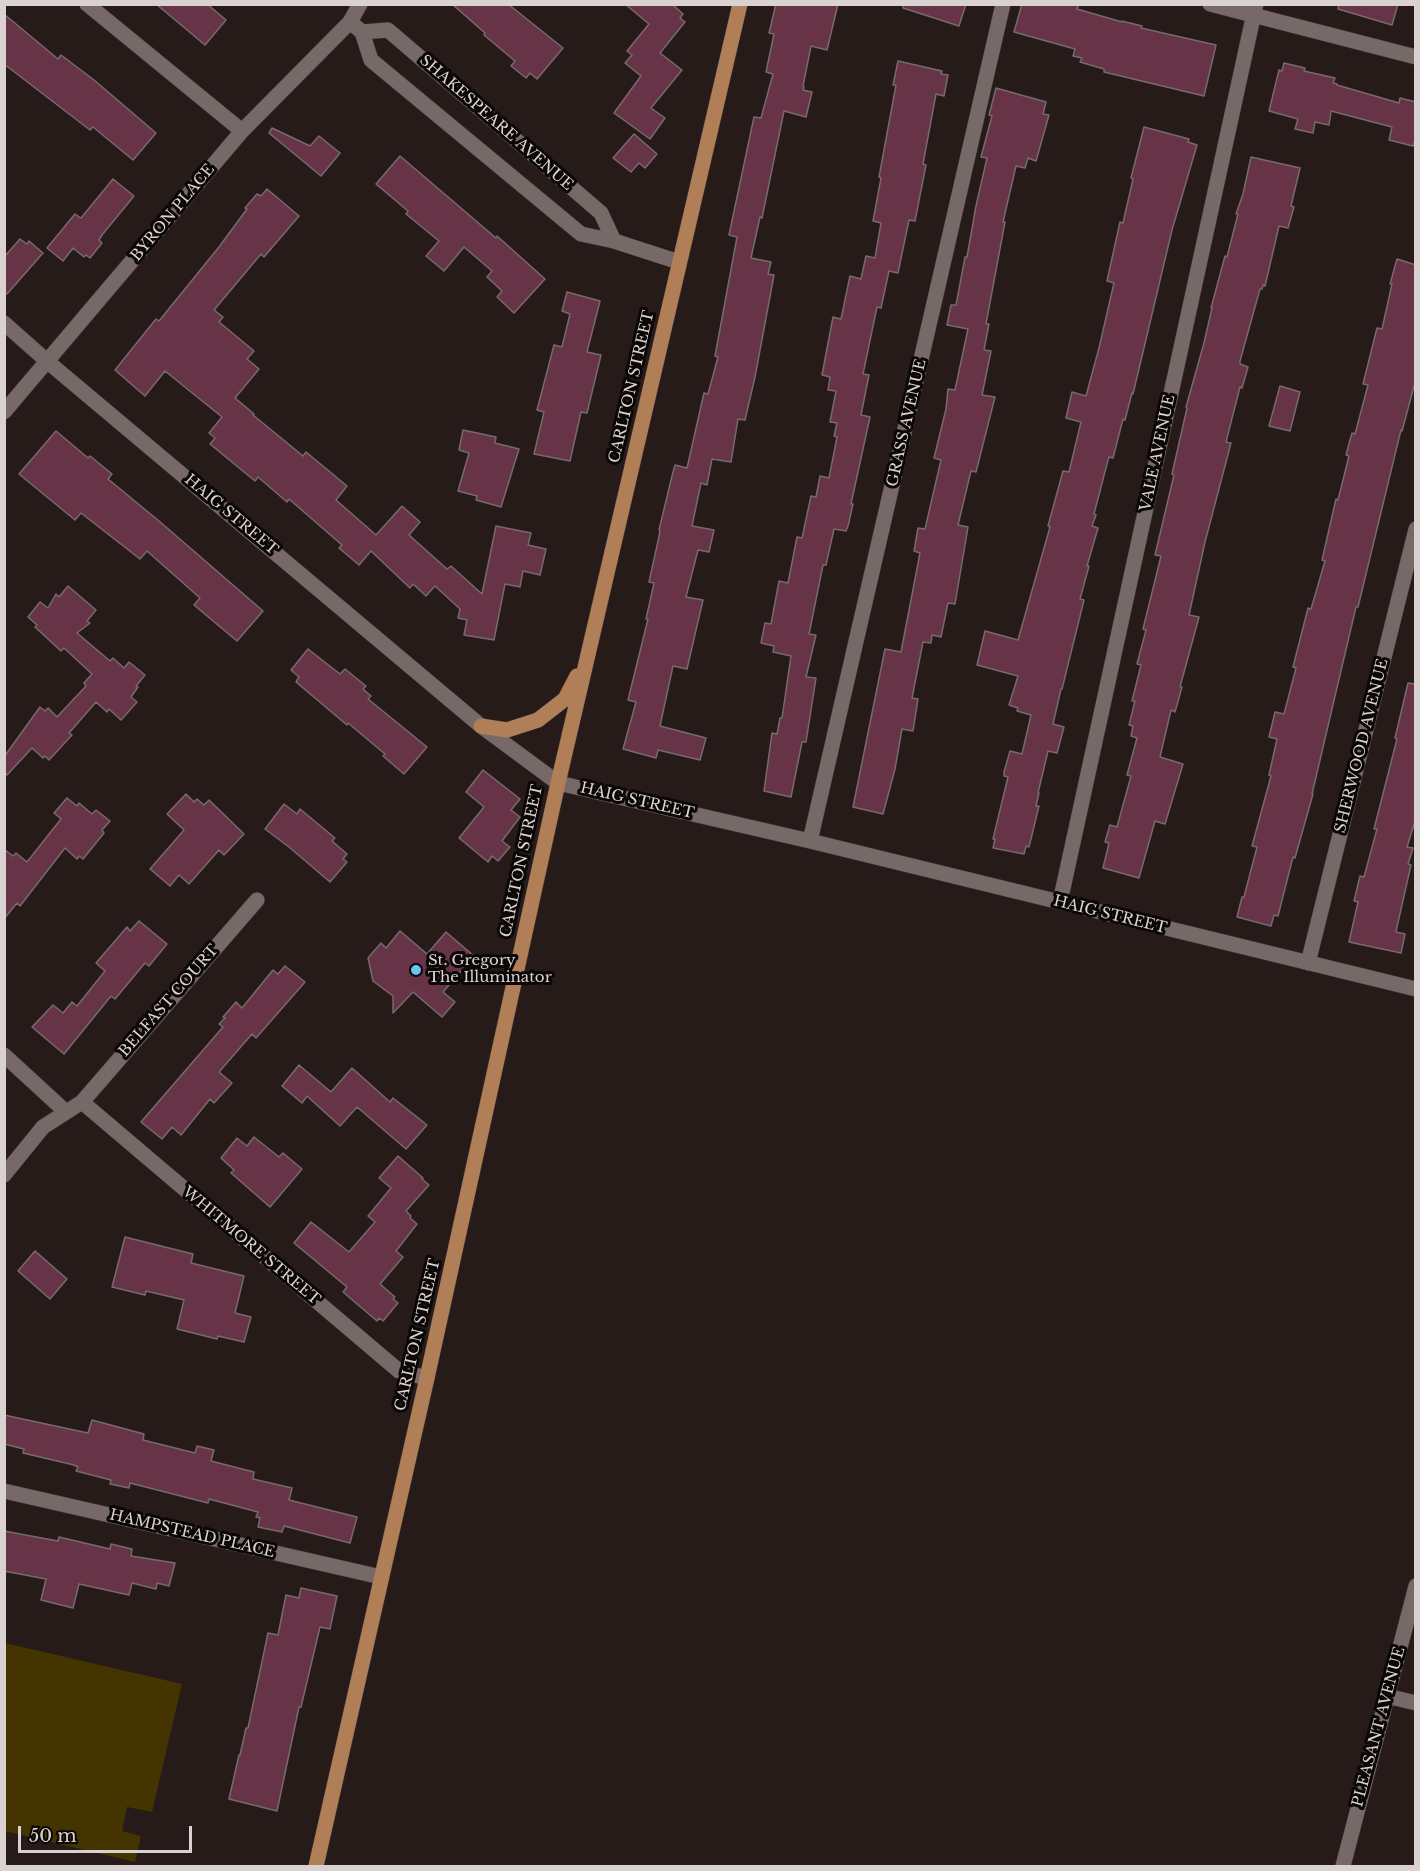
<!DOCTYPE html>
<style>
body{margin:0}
#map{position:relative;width:1420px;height:1871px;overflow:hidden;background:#261b19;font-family:"Libre Baskerville",serif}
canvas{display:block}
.frame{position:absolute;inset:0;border:6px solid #d9d2d0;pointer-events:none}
.scale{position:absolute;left:18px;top:1826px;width:174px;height:27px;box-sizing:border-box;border:3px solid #d9d2d0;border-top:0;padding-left:8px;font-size:18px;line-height:21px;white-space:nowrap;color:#d9d2d0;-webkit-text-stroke:4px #0b0706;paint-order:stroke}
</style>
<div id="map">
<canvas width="1420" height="1871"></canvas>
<div class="frame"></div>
<div class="scale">50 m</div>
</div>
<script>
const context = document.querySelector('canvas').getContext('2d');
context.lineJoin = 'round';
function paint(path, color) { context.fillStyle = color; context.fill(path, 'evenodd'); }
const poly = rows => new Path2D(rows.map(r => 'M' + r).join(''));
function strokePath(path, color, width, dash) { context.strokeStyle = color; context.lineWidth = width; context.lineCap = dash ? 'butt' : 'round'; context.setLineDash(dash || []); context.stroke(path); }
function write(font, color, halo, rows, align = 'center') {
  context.font = font + ' "Libre Baskerville",serif'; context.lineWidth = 6; context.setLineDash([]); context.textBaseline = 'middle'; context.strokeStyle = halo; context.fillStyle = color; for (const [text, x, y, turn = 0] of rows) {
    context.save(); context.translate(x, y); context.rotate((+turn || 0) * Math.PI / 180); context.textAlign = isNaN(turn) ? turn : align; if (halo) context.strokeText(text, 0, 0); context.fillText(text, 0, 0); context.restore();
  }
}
paint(poly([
 [5,1643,182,1684,152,1812,127,1807,122,1831,141,1836,135,1862,5,1831]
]), '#433400');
const building = poly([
 [156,4,207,4,226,20,205,45,156,4],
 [452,4,508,4,563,48,537,79,530,73,526,78,511,66,515,61,484,35,485,33,452,4],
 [625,4,672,4,683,14,680,18,685,22,660,53,682,70,651,108,665,118,650,139,614,113,641,76,625,63,632,55,627,51,649,24,625,4],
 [776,4,838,4,827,50,811,46,803,86,804,87,803,90,812,92,806,117,784,111,762,218,760,217,751,258,771,262,768,274,774,275,755,377,745,420,738,419,731,462,712,459,707,485,701,483,692,526,714,530,709,552,698,550,686,597,703,600,687,669,673,666,660,726,706,738,700,760,658,750,656,758,623,749,636,702,628,700,648,619,646,619,654,583,649,582,658,541,660,531,659,530,672,476,675,465,687,468,704,393,708,394,718,357,715,356,737,237,729,235,754,117,761,118,773,74,766,72,774,34,769,33,776,4],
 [904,4,966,4,959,26,903,8,904,4],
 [1022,4,1079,4,1077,9,1122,22,1122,21,1142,26,1141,28,1216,45,1204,96,1104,72,1104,69,1080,62,1082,58,1073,56,1075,49,1014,32,1022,4],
 [1339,4,1398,4,1392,25,1338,9,1339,4],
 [4,14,58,59,61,55,94,80,156,133,133,160,93,127,90,130,4,64,4,14],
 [898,61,942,71,941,74,948,75,944,96,936,94,923,164,926,165,915,221,909,220,898,273,889,271,881,308,877,307,863,374,869,375,861,415,870,417,851,504,853,504,848,526,846,531,834,529,826,565,823,565,822,570,809,634,816,635,806,677,816,678,806,742,802,742,791,797,764,791,772,733,777,734,780,718,782,718,791,656,773,652,774,646,761,643,765,623,771,624,779,581,788,583,797,537,802,538,811,496,816,497,820,476,829,478,837,437,834,436,837,423,830,422,836,391,828,390,830,377,822,375,833,317,841,319,850,276,861,279,866,256,875,258,881,223,873,221,881,178,879,177,896,85,893,85,898,61],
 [1284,63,1305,68,1304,71,1335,78,1333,83,1337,84,1337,85,1399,103,1400,98,1416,102,1416,137,1413,146,1389,140,1392,127,1331,111,1329,125,1315,122,1313,133,1295,129,1298,119,1269,111,1279,70,1282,71,1284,63],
 [996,88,1046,102,1043,114,1049,115,1036,161,1028,158,1025,168,1016,166,1003,222,1005,222,986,324,989,324,984,350,991,351,982,395,995,397,976,472,971,471,958,525,968,527,955,604,948,603,941,637,932,635,931,643,923,642,912,698,918,699,913,731,902,729,895,769,883,814,853,807,885,649,901,652,920,553,914,551,918,528,925,529,941,460,934,458,946,409,948,389,955,390,968,329,947,325,951,305,956,305,957,300,965,257,967,257,976,206,987,158,981,157,992,116,989,115,996,88],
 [1144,127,1189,139,1188,142,1197,145,1172,230,1133,394,1132,393,1125,420,1123,419,1113,458,1109,457,1107,464,1094,514,1096,515,1092,526,1098,528,1087,566,1089,566,1080,599,1084,600,1062,689,1061,689,1053,724,1064,727,1057,753,1048,751,1038,793,1039,793,1036,806,1039,806,1029,847,1026,846,1024,854,993,848,995,839,993,839,1008,777,1004,776,1004,772,1010,751,1022,754,1031,715,1017,711,1018,708,1009,705,1018,676,977,665,985,631,1018,640,1050,527,1048,526,1063,471,1069,472,1081,422,1066,418,1072,392,1086,396,1099,348,1114,283,1107,281,1120,222,1123,223,1133,179,1131,178,1144,127],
 [272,128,310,146,319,136,340,153,321,176,269,133,272,128],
 [634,134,657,154,645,168,639,163,631,172,613,158,634,134],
 [400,156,496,238,497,236,545,279,514,313,497,297,502,291,487,277,492,271,464,247,444,271,426,256,439,241,406,214,408,211,376,184,400,156],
 [1251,157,1300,168,1291,206,1294,207,1288,228,1279,226,1265,286,1263,285,1262,289,1260,289,1240,361,1240,364,1248,367,1242,388,1240,387,1226,442,1231,443,1205,542,1189,615,1199,617,1180,687,1182,687,1175,712,1171,710,1160,757,1183,764,1165,824,1155,821,1139,878,1103,868,1109,843,1105,842,1110,825,1117,827,1131,776,1127,775,1137,738,1131,736,1133,726,1129,725,1135,701,1132,701,1141,665,1137,664,1146,630,1143,629,1161,556,1155,555,1174,475,1172,474,1187,408,1186,407,1204,343,1212,308,1211,308,1225,256,1227,257,1238,214,1236,214,1243,194,1251,157],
 [113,179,134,196,102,235,99,240,102,243,90,258,86,255,84,257,73,248,63,261,47,248,75,214,81,218,113,179],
 [267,189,299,216,264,257,261,254,214,310,223,317,219,322,254,351,247,359,259,369,235,398,254,414,253,415,303,456,306,452,347,486,336,500,376,535,402,506,420,522,409,535,447,569,451,566,482,594,496,526,531,533,528,545,546,549,540,575,523,571,520,587,505,584,494,640,464,635,467,620,458,618,460,609,435,586,426,596,413,584,410,588,371,551,359,565,339,548,342,545,289,499,287,502,258,477,255,481,210,444,215,438,209,433,222,417,165,371,145,396,115,370,156,319,159,321,219,247,247,209,245,208,257,194,261,196,267,189],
 [20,239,27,244,29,241,43,253,7,294,4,292,4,257,20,239],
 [1397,259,1416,265,1416,379,1402,431,1401,430,1358,607,1356,607,1312,794,1313,794,1295,858,1293,857,1278,916,1274,915,1271,926,1237,917,1242,897,1244,897,1257,847,1252,846,1271,776,1269,775,1277,739,1269,737,1275,712,1284,714,1296,668,1293,667,1308,608,1311,609,1325,561,1322,560,1336,499,1338,500,1349,456,1346,455,1352,433,1355,434,1368,385,1363,384,1377,328,1382,329,1392,284,1390,284,1397,259],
 [567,292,600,301,587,352,601,355,587,413,581,412,570,461,534,454,544,412,537,410,554,345,562,347,570,314,562,311,567,292],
 [1280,386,1300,392,1290,431,1269,426,1280,386],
 [463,430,496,437,495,443,519,449,501,507,476,500,477,496,458,491,469,453,459,450,463,430],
 [56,431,88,458,90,456,112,474,108,479,159,521,263,611,237,641,194,605,200,598,147,551,140,559,81,513,75,520,19,474,56,431],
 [68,586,96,610,87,621,90,623,77,633,110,661,113,658,124,668,129,662,145,675,136,686,138,687,131,697,137,702,121,720,109,709,107,712,96,702,69,733,72,735,49,760,45,756,43,758,32,748,7,775,4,772,4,757,40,707,45,711,48,708,57,717,86,686,84,683,92,674,64,648,61,651,35,627,37,625,28,617,40,602,48,608,56,594,59,597,68,586],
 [308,649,340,674,345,669,366,686,363,689,371,696,368,699,427,747,404,774,383,756,385,754,348,723,347,725,296,682,299,677,291,670,308,649],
 [1408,683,1416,684,1416,818,1407,847,1413,848,1408,864,1411,865,1397,927,1396,932,1405,934,1401,953,1349,942,1358,902,1354,901,1360,876,1364,877,1377,829,1374,829,1397,739,1395,738,1408,683],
 [483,770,520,799,511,810,520,817,502,841,510,847,498,861,492,856,488,862,459,838,484,807,466,792,483,770],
 [186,794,194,802,197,799,204,805,209,800,244,834,224,855,219,850,189,884,179,875,170,886,150,869,184,830,167,814,186,794],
 [67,798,77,806,79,803,92,814,96,810,110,821,102,830,104,833,83,859,79,856,77,859,65,848,20,906,17,903,4,919,4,849,13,856,16,853,27,862,61,819,54,813,67,798],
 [284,804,297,814,300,809,335,838,332,841,347,854,343,859,347,862,330,882,289,847,265,829,284,804],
 [139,921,167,944,149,966,145,963,115,999,111,996,64,1054,32,1027,53,1005,63,1013,72,1002,77,1006,105,971,96,963,127,927,130,931,139,921],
 [400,931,427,954,446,932,474,956,443,992,455,1002,442,1017,413,992,393,1013,393,996,373,981,368,958,381,943,386,948,400,931],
 [285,966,305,982,256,1038,252,1034,219,1072,232,1083,214,1103,210,1099,181,1135,172,1127,162,1139,141,1122,223,1027,219,1024,225,1018,223,1017,236,1002,242,1008,273,970,278,974,285,966],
 [299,1065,331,1092,352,1068,390,1102,393,1098,427,1125,406,1149,357,1107,340,1126,307,1096,302,1103,282,1086,299,1065],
 [254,1137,279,1157,283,1153,302,1169,270,1207,231,1173,234,1170,221,1158,237,1138,247,1146,254,1137],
 [398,1156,423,1178,422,1179,429,1185,406,1211,411,1216,410,1218,417,1224,396,1251,403,1257,380,1284,395,1297,393,1299,398,1303,383,1321,379,1318,377,1321,343,1292,347,1287,294,1243,311,1222,349,1252,375,1222,368,1216,391,1188,379,1178,398,1156],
 [125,1237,193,1254,191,1263,244,1276,235,1313,251,1317,244,1342,218,1336,217,1339,177,1329,184,1300,146,1291,145,1295,112,1287,125,1237],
 [35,1251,67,1279,50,1299,18,1271,35,1251],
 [4,1415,88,1433,92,1420,144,1434,143,1440,195,1453,197,1446,214,1450,211,1461,254,1472,253,1479,292,1488,289,1500,357,1517,350,1543,284,1526,282,1532,258,1527,260,1518,256,1517,258,1512,209,1499,208,1503,130,1483,129,1488,110,1484,111,1480,76,1471,78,1467,74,1465,23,1453,24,1449,4,1444,4,1415],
 [4,1531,58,1541,59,1537,110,1549,111,1544,132,1549,131,1556,175,1563,169,1586,157,1583,156,1589,132,1583,129,1595,79,1584,73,1608,41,1600,46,1579,4,1571,4,1531],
 [301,1588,337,1596,330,1629,320,1627,301,1707,299,1707,277,1811,229,1799,239,1755,240,1755,246,1728,248,1728,268,1633,278,1635,286,1595,299,1598,301,1588]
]);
paint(building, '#663446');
strokePath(building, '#776a6e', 1.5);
const minor = poly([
 [87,4,242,131],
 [360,4,350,22,362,32,371,60,581,234,614,241,679,262],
 [1210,4,1416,57],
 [362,32,388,30,601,213,614,241],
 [4,323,48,362,481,726,558,783,810,841,1416,989],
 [4,412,242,131,350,22],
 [810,841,1003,4],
 [1060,902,1256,4],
 [1308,963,1416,529],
 [4,1055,66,1112],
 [82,1102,399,1371,427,1378],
 [4,1175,43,1127,82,1102,257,900],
 [4,1491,381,1577],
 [1387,1696,1416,1703],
 [1343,1866,1416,1586]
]);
const major = poly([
 [481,726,507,730,538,720,565,699,577,676],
 [316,1866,427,1378,558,783,740,4]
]);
strokePath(minor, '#3f3736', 16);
strokePath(major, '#3f3736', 16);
strokePath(minor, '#766967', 15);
strokePath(major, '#b07f58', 15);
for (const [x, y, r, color] of [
 [416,970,6,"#6bc3f2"]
]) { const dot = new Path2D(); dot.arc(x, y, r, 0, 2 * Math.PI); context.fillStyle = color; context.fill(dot); strokePath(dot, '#0b0706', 2); }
write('15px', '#d9d2d0', '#0b0706', [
 ["SHAKESPEARE AVENUE",496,123,41],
 ["BYRON PLACE",173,213,-50],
 ["CARLTON STREET",632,387,-77],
 ["GRASS AVENUE",907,423,-77],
 ["VALE AVENUE",1158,453,-78],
 ["HAIG STREET",231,515,40],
 ["SHERWOOD AVENUE",1362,746,-76],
 ["HAIG STREET",637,801,13],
 ["CARLTON STREET",522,861,-78],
 ["HAIG STREET",1110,915,14],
 ["BELFAST COURT",169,1001,-49],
 ["WHITMORE STREET",251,1246,40],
 ["CARLTON STREET",418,1335,-77],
 ["HAMPSTEAD PLACE",192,1534,13],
 ["PLEASANT AVENUE",1379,1727,-75]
]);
write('15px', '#d9d2d0', '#0b0706', [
 ["St. Gregory",428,961],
 ["The Illuminator",428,978]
], 'left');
</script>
